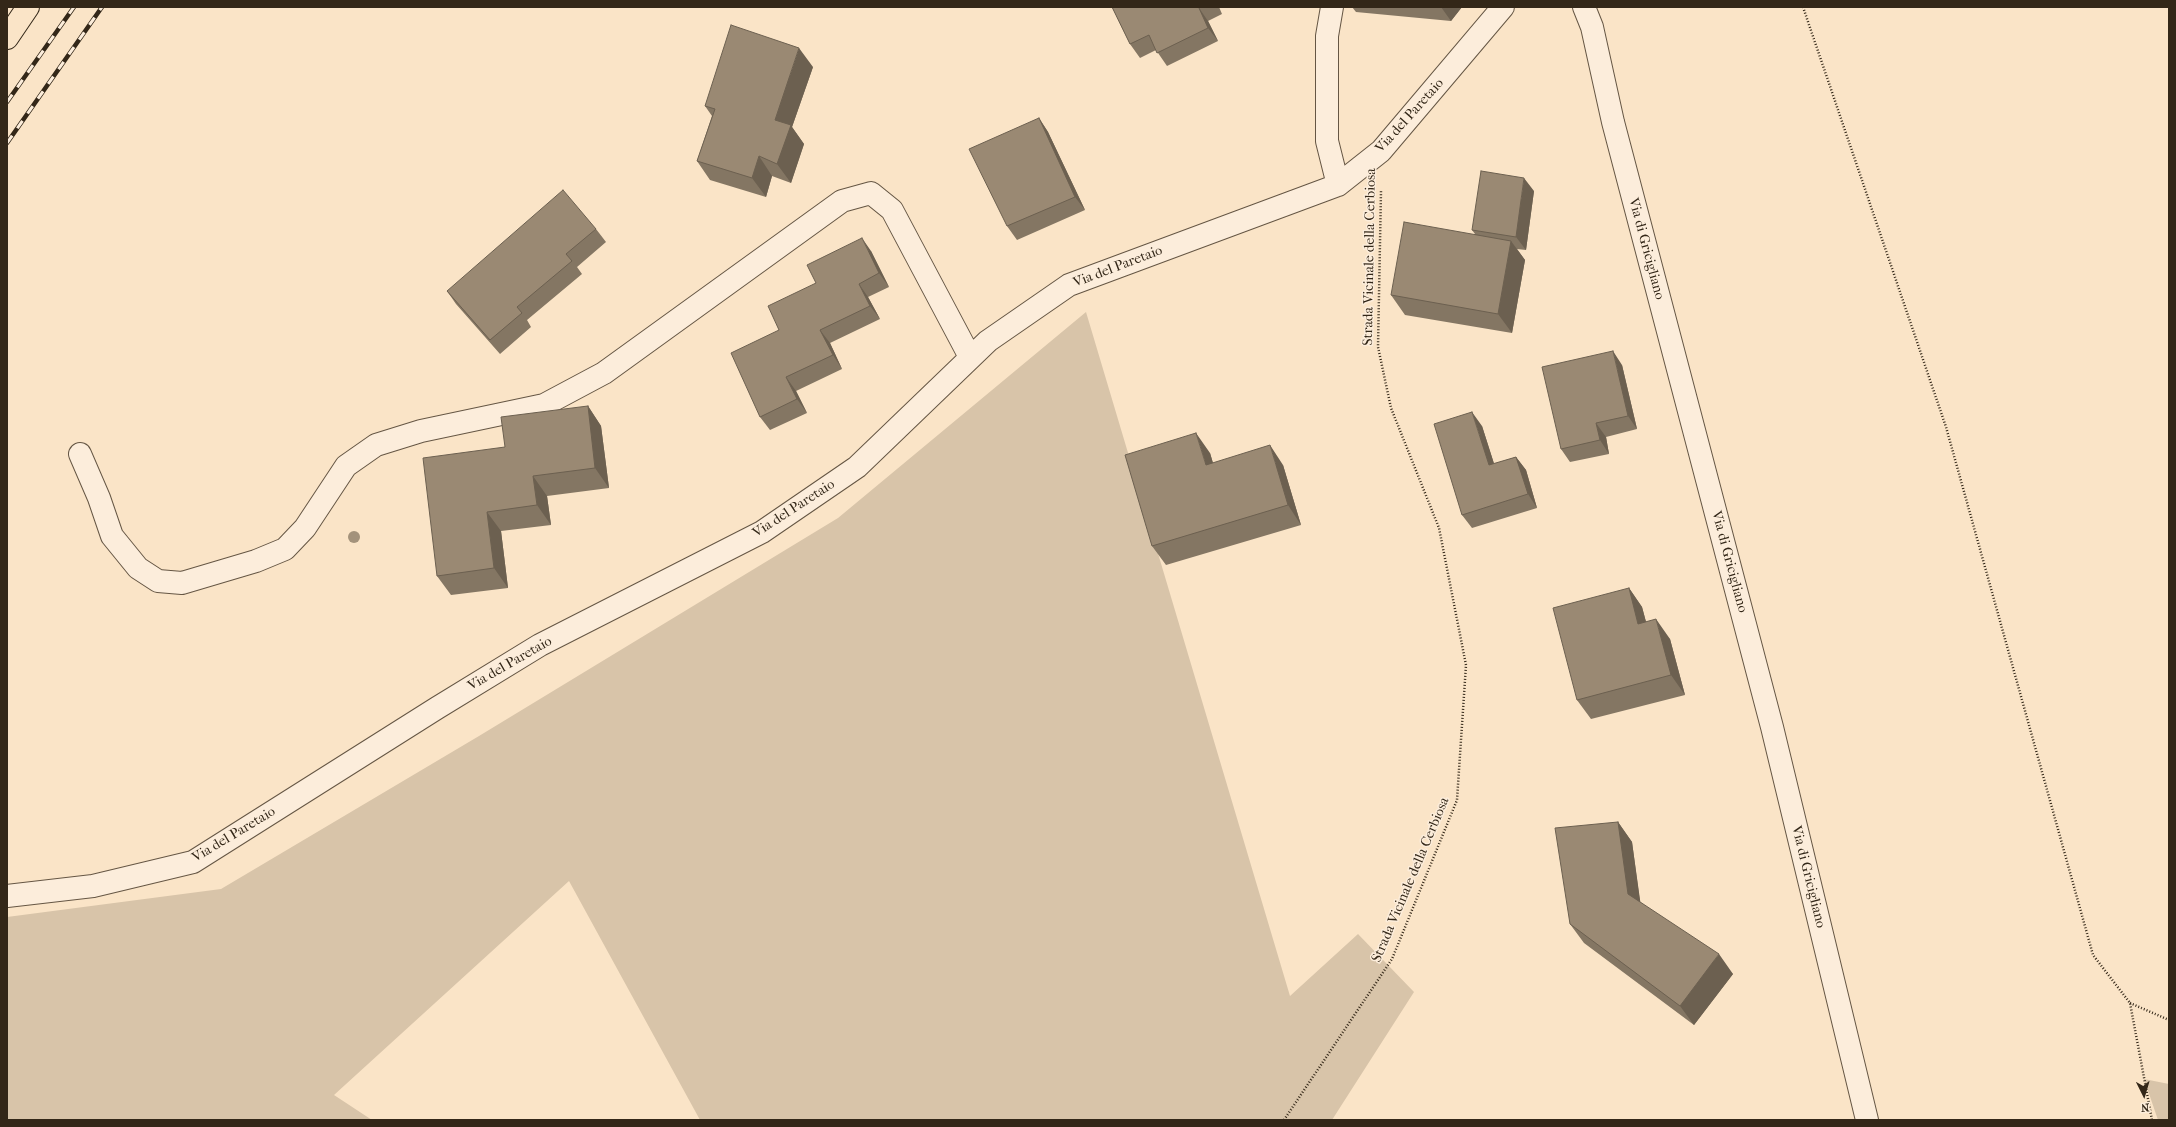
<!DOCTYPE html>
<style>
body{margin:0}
#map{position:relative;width:2176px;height:1127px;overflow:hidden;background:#fae4c7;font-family:"IM FELL French Canon",serif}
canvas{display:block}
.frame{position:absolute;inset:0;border:8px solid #332718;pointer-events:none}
.north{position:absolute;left:2124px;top:1075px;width:40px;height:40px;-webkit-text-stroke:3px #fceddb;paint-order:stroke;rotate:175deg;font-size:11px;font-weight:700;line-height:16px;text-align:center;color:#332718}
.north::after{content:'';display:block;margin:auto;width:14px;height:18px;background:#332718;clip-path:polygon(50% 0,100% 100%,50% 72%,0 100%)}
</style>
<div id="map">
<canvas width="2176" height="1127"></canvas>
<div class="frame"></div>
<div class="north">N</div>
</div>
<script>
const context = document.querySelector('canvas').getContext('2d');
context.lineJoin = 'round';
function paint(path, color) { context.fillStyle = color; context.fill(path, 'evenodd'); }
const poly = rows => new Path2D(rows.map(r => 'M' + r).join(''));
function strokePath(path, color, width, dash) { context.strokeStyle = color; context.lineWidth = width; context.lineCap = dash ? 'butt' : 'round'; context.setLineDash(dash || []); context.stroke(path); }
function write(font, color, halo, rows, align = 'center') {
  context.font = font + ' "IM FELL French Canon",serif'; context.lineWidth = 3; context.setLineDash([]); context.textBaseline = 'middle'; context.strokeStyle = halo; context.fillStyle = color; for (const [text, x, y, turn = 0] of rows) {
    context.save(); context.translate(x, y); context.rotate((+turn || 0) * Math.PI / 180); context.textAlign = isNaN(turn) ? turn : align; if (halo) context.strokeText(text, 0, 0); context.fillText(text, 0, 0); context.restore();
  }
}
paint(poly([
 [1086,312,1290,996,1358,934,1414,992,1332,1120,700,1120,569,881,334,1095,372,1120,7,1120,7,917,221,889,479,736,838,518],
 [2144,1079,2169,1084,2169,1120,2158,1120]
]), '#d8c4a9');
const minor = poly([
 [1332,7,1327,36,1327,141,1338,185],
 [1584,7,1592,27,1613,122,1772,727,1867,1120],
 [80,454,99,498,112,536,138,568,158,581,182,583,256,561,285,549,305,528,346,466,376,445,421,431,544,405,604,373,842,201,871,193,892,210,970,357],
 [7,896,93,886,193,862,437,708,540,645,762,532,857,467,988,341,1069,285,1338,185,1381,151,1503,7]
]);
const major = poly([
 [7,38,28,7]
]);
strokePath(minor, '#655644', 24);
strokePath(major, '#332718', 24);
strokePath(poly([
 [1803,7,1946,427,2093,955,2130,1003,2152,1120],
 [2130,1003,2169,1020],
 [1284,1120,1392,959,1457,800,1466,665,1439,528,1391,408,1378,347,1381,191]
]), '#332718', 2.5, [1, 2]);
strokePath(minor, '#fceddb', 22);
strokePath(major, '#fae4c7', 22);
const rail = poly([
 [7,102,74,7],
 [7,143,102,7]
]);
strokePath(rail, '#332718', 4.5);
strokePath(rail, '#fceddb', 3, [9]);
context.fillStyle = '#a3927b';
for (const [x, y] of [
 [354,537]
]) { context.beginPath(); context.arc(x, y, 6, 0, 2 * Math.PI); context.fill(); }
paint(poly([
 [1112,7,1219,7,1222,14,1208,21,1218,41,1167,66,1156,50,1140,58,1130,44],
 [1352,7,1462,7,1451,21,1356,12],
 [813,67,792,127,804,144,791,183,772,176,766,197,710,180,697,161,712,116,705,106],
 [1039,118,1048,132,1085,210,1017,240,1007,226],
 [1534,191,1526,250,1517,249,1525,260,1512,333,1405,315,1391,295,1475,234,1472,230],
 [596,229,606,242,577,267,582,274,527,320,531,327,500,354,456,304,447,291],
 [871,251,889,287,868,297,880,319,830,343,842,369,796,391,807,413,770,430,760,417,779,330,816,283],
 [1622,365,1637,429,1606,437,1609,454,1570,462,1561,449],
 [588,406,601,426,609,488,547,496,551,525,501,531,508,588,451,595,437,576,505,447],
 [1482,426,1494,464,1516,457,1526,470,1537,508,1472,528,1462,515],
 [1210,453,1213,463,1283,465,1301,525,1166,565,1152,546],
 [1629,588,1642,607,1646,622,1670,639,1685,695,1591,719,1577,700],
 [1618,822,1632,842,1640,902,1733,974,1694,1025,1584,943,1570,924]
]), '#847663');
paint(poly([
 [1441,7,1462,7,1451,21],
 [1199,8,1208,21,1218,41,1208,28],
 [799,48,813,67,792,127,804,144,791,183,777,164,775,120],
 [1039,118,1048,132,1085,210,1075,197],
 [759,156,772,176,766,197,752,178],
 [1524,178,1534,191,1526,250,1516,237],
 [862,238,871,251,889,287,879,273],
 [1511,241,1525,260,1512,333,1498,314],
 [859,284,868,297,880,319,870,306],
 [820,330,830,343,842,369,833,355],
 [1613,351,1622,365,1637,429,1628,416],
 [786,377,796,391,807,413,797,399],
 [588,406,601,426,609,488,595,468],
 [1472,412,1482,426,1499,479,1489,465],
 [1596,423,1606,437,1609,454,1600,440],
 [1196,433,1210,453,1219,484,1206,465],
 [1270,445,1283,465,1301,525,1288,505],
 [1516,457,1526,470,1537,508,1528,494],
 [533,476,547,496,551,525,537,505],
 [487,512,501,531,508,588,494,568],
 [1629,588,1642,607,1652,644,1638,624],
 [1656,619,1670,639,1685,695,1671,675],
 [1618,822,1632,842,1642,914,1628,894],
 [1719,954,1733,974,1694,1025,1680,1006]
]), '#6c6050');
const building = poly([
 [1112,7,1200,7,1199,8,1208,28,1157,53,1149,35,1130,44,1112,7],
 [731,25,799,48,775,120,791,125,777,164,759,156,752,178,697,161,715,109,705,106,731,25],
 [1039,118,1075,197,1007,226,969,149,1039,118],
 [1481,171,1524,178,1516,237,1472,230,1481,171],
 [563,190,596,229,566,254,572,261,517,307,522,313,490,340,447,291,563,190],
 [1404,222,1511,241,1498,314,1391,295,1404,222],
 [862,238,879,273,859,284,870,306,820,330,833,355,786,377,797,399,760,417,731,353,779,330,768,306,816,283,807,265,862,238],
 [1613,351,1628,416,1596,423,1600,440,1561,449,1542,367,1613,351],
 [588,406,595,468,533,476,537,505,487,512,494,568,437,576,423,458,505,447,501,417,588,406],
 [1472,412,1489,465,1516,457,1528,494,1462,515,1434,424,1472,412],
 [1196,433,1206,465,1270,445,1288,505,1152,546,1125,455,1196,433],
 [1629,588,1638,624,1656,619,1671,675,1577,700,1553,608,1629,588],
 [1618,822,1628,894,1719,954,1680,1006,1570,924,1555,828,1618,822]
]);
paint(building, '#9a8973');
strokePath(building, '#6c6050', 1);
write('14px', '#332718', '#fceddb', [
 ["Via del Paretaio",1410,116,-48],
 ["Via di Gricigliano",1646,249,75],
 ["Strada Vicinale della Cerbiosa",1370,257,-89],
 ["Via del Paretaio",1118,267,-21],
 ["Via del Paretaio",794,509,-33],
 ["Via di Gricigliano",1729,562,75],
 ["Via del Paretaio",510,664,-30],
 ["Via del Paretaio",234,835,-31],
 ["Via di Gricigliano",1808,877,76],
 ["Strada Vicinale della Cerbiosa",1411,880,-67]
]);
</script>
